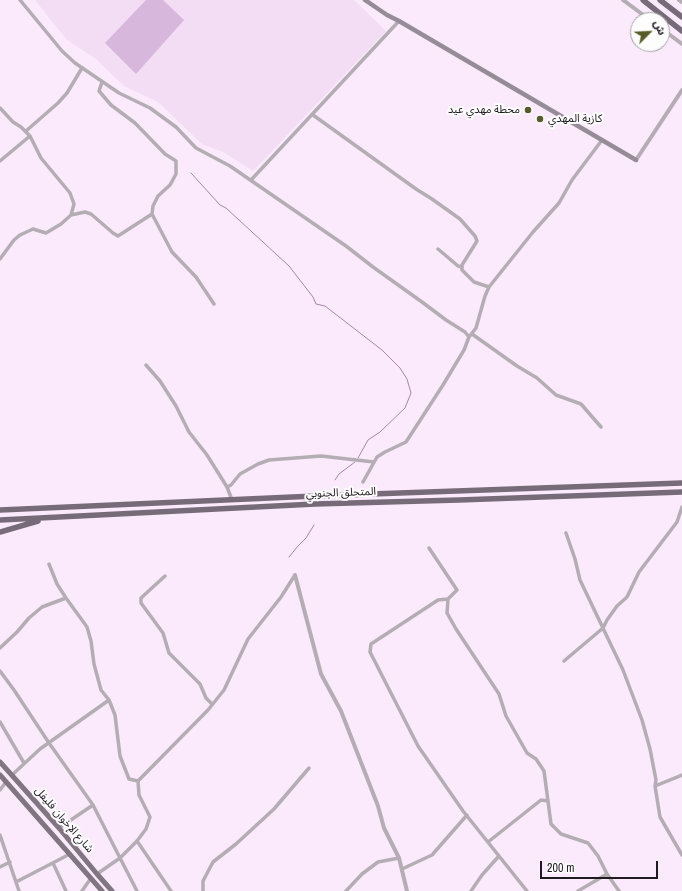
<!DOCTYPE html>
<meta charset="utf-8">
<style>
body{margin:0}
#map{position:relative;width:682px;height:891px;overflow:hidden;background:#faeafb;font-family:"Archivo Narrow","Noto Sans Arabic",sans-serif}
canvas{display:block}
.north{position:absolute;left:630px;top:12px;width:40px;height:40px;box-sizing:border-box;background:#fdfdfd;border:1px solid #a4a2a5;border-radius:50%;rotate:66deg;font-size:11px;font-weight:700;line-height:16px;text-align:center;color:#1f1a20}
.north::after{content:'';display:block;margin:auto;width:14px;height:18px;background:#575b29;clip-path:polygon(50% 0,100% 100%,50% 72%,0 100%)}
.scale{position:absolute;left:540px;top:861px;width:118px;height:18px;box-sizing:border-box;border:2px solid #1f1a20;border-top:0;padding-left:5px;font-size:12px;line-height:14px;white-space:nowrap;color:#1f1a20;-webkit-text-stroke:3px #fdfdfd;paint-order:stroke}
</style>
<div id="map">
<canvas width="682" height="891"></canvas>
<div class="north">ش</div>
<div class="scale">200 m</div>
</div>
<script>
const context = document.querySelector('canvas').getContext('2d');
context.lineJoin = 'round';
function paint(path, color) { context.fillStyle = color; context.fill(path, 'evenodd'); }
const poly = rows => new Path2D(rows.map(r => 'M' + r).join(''));
function strokePath(path, color, width, dash) { context.strokeStyle = color; context.lineWidth = width; context.lineCap = dash ? 'butt' : 'round'; context.setLineDash(dash || []); context.stroke(path); }
function write(font, color, halo, rows, align = 'center') {
  context.font = font + ' "Archivo Narrow","Noto Sans Arabic",sans-serif'; context.lineWidth = 4; context.setLineDash([]); context.textBaseline = 'middle'; context.strokeStyle = halo; context.fillStyle = color; for (const [text, x, y, turn = 0] of rows) {
    context.save(); context.translate(x, y); context.rotate((+turn || 0) * Math.PI / 180); context.textAlign = isNaN(turn) ? turn : align; if (halo) context.strokeText(text, 0, 0); context.fillText(text, 0, 0); context.restore();
  }
}
paint(poly([
 [35,0,354,0,386,31,253,171,223,152,202,144,158,102,124,86,96,59,67,40]
]), '#f2ddf4');
paint(poly([
 [146,0,163,0,184,20,136,74,105,43]
]), '#d8b7dc');
strokePath(poly([
 [191,173,220,205,226,208,289,266,313,297,316,304,325,306,382,350,400,368,407,379,411,393,405,408,380,432,368,440,358,458],
 [335,480,339,474,355,462],
 [289,557,298,546,306,538,314,525]
]), '#a885ac', 1);
strokePath(poly([
 [20,0,62,51,75,63,119,93,150,108,176,127,196,148,230,166,346,246,373,267,422,302,446,320,465,332,469,337],
 [102,82,99,91,111,105,135,123,165,154,176,161,176,174,170,185,158,196,153,206,152,214,172,252,196,277,214,304],
 [0,108,13,122,21,127,30,136,41,158,70,193,74,204,71,215],
 [313,115,416,189,432,199,460,219,475,236,477,241,462,265,462,270,474,282,489,287],
 [26,131,58,103,67,93,82,68],
 [0,161,30,136],
 [251,180,399,21],
 [438,249,458,266,462,267],
 [0,259,14,240,20,235,33,229,46,233,61,224,71,215,85,212,91,214,113,233,118,236,152,214],
 [472,334,517,366,537,378,556,395,581,404,601,427],
 [146,365,160,381,176,406,189,432,207,455,227,487,232,500],
 [363,482,377,457,385,452,406,442,443,385,464,350,469,337,476,328,485,296,489,287,533,232,559,203,572,180,602,140],
 [227,487,231,485,240,474,258,464,269,460,321,456,374,462],
 [566,533,575,559,580,580,623,670,642,720,650,749,656,780,655,786,660,817,682,855],
 [429,548,457,590,448,599,447,613,456,629,499,694,506,716,527,753,536,759,544,771,551,824,561,834,588,843,598,856,607,874,619,891],
 [49,564,57,584,66,598,87,627,91,641,94,664,101,690,109,700,115,715,120,756,129,779,138,781],
 [165,576,141,598,141,603,163,633,169,653,200,684,206,698,212,704],
 [448,599,438,600,371,644,370,652,418,746,463,811,527,891],
 [0,648,17,632,29,618,42,607,66,598],
 [564,661,603,628,607,620,617,606,627,597,639,572,677,522,682,507],
 [0,671,14,690,49,743,93,805,120,858,137,841,146,829,150,817,139,795,138,781,208,710,224,690,248,639,281,597,295,575],
 [0,722,24,763],
 [12,775,40,749,109,700],
 [655,786,682,775],
 [0,790,6,782],
 [59,828,93,805],
 [0,835,19,891],
 [137,841,171,891],
 [488,842,541,800,548,801],
 [53,863,66,891],
 [0,867,10,862],
 [402,869,432,855,467,815],
 [97,874,120,858,137,891],
 [16,882,70,854],
 [82,891,91,878],
 [203,891,203,881,213,862,236,844,274,809,309,768],
 [346,891,362,874,378,862,399,858],
 [471,891,482,875,499,856],
 [578,891,607,874]
]), '#b4adb4', 3.5);
strokePath(poly([
 [623,0,650,20],
 [679,0,682,2],
 [662,29,682,44],
 [636,160,682,90],
 [295,575,321,674,341,711,378,806,384,828,399,858,407,891]
]), '#b4adb4', 4);
strokePath(poly([
 [365,0,387,15,399,21,636,160]
]), '#968c97', 4.5);
strokePath(poly([
 [0,762,59,828,97,874,112,891],
 [0,775,102,891]
]), '#817582', 5);
strokePath(poly([
 [643,0,682,31],
 [660,0,682,17],
 [0,510,315,496,682,483],
 [0,520,315,504,459,500,682,492],
 [0,532,38,521]
]), '#786b79', 5.5);
for (const [x, y, r, color] of [
 [528,110,4,"#575b29"],
 [540,119,4,"#575b29"]
]) { const dot = new Path2D(); dot.arc(x, y, r, 0, 2 * Math.PI); context.fillStyle = color; context.fill(dot); strokePath(dot, '#fdfdfd', 1.5); }
write('11px', '#1f1a20', '#fdfdfd', [
 ["محطة مهدي عيد",520,110],
 ["كازية المهدي",548,119,"left"]
], 'right');
write('11px', '#1f1a20', '#fdfdfd', [
 ["المتحلق الجنوبي",341,493,-2],
 ["شارع الإخوان فليفل",64,820,49]
]);
</script>
